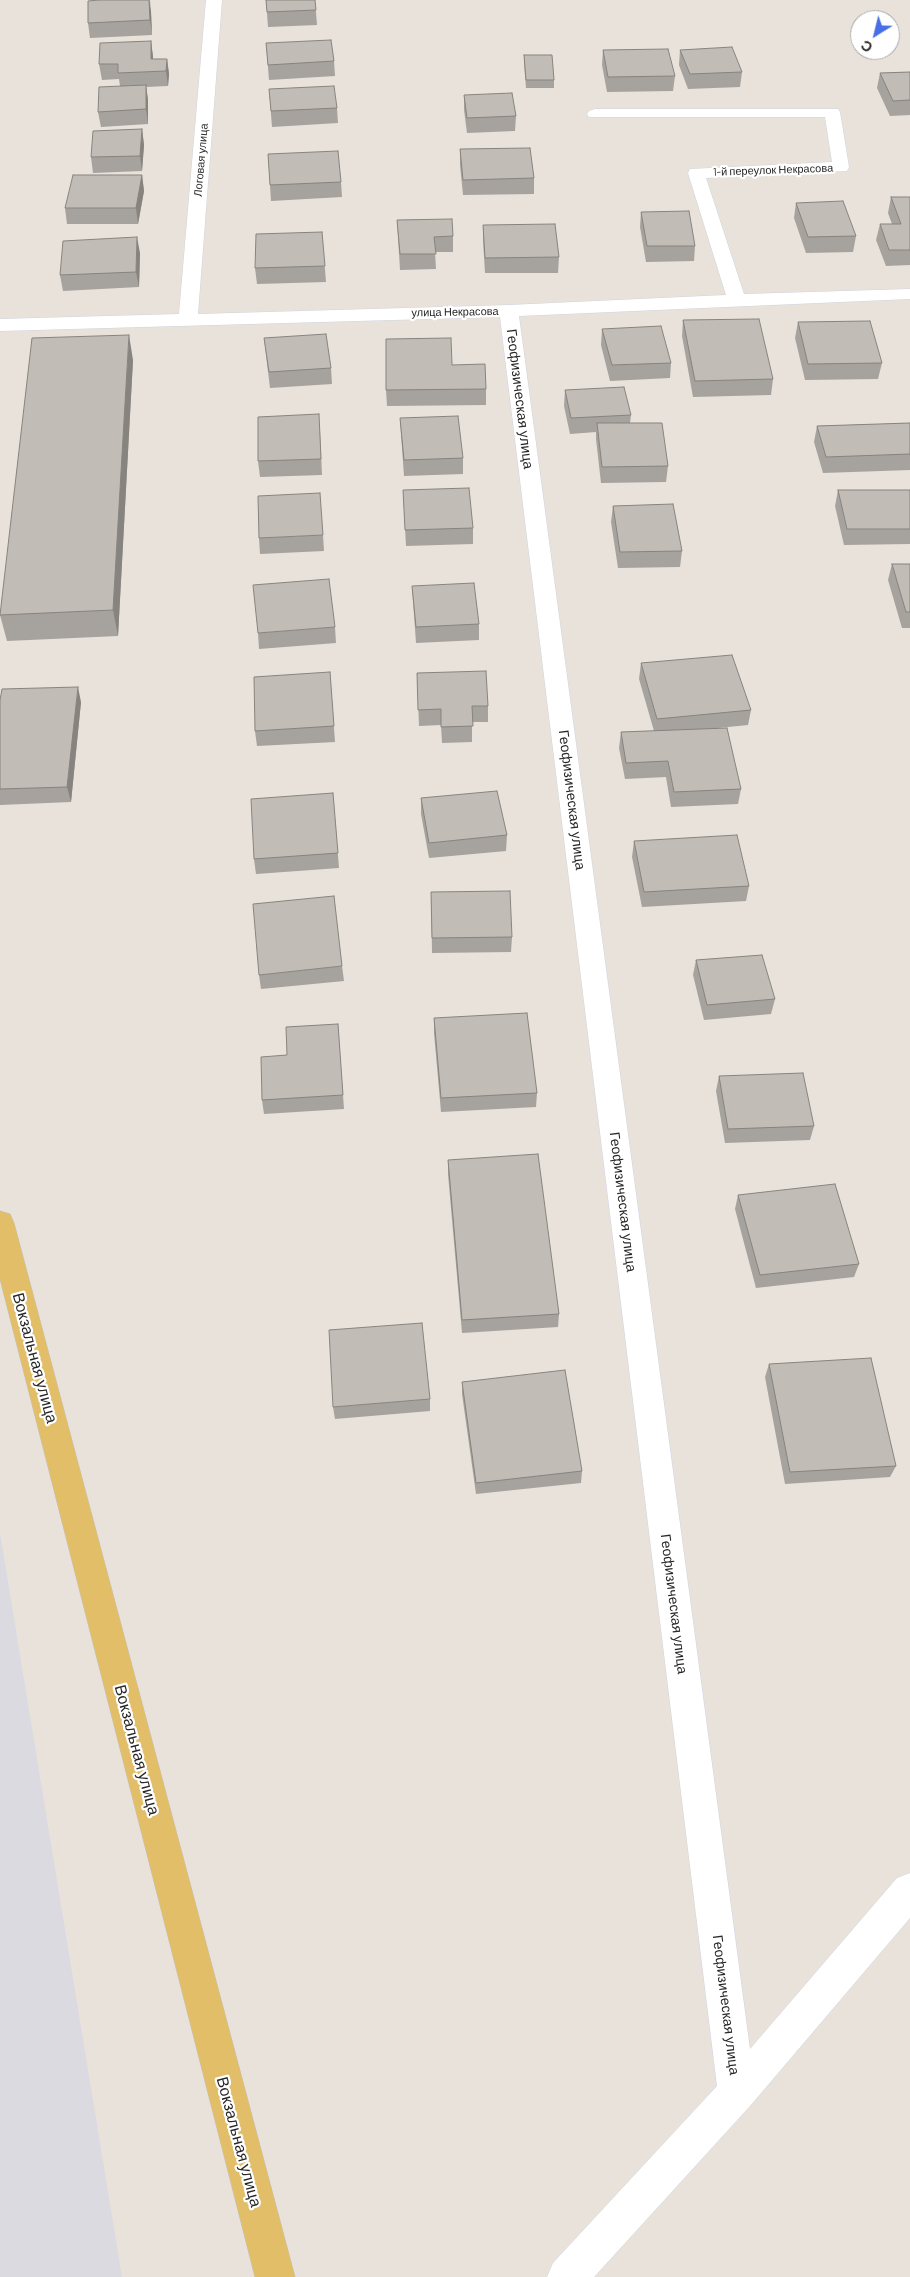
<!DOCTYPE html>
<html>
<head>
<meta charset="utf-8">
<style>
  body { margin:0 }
  #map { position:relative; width:910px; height:2277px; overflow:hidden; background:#e8e2da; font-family:Barlow,sans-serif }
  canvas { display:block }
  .north { position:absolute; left:850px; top:10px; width:50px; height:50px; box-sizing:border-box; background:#fff; border:1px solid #a9a9a9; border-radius:50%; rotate:216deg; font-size:14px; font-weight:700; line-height:20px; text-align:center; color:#272727 }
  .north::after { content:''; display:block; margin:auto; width:18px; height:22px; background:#496fe6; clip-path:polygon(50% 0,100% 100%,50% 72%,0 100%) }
</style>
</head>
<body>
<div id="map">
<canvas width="910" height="2277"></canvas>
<div class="north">С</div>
</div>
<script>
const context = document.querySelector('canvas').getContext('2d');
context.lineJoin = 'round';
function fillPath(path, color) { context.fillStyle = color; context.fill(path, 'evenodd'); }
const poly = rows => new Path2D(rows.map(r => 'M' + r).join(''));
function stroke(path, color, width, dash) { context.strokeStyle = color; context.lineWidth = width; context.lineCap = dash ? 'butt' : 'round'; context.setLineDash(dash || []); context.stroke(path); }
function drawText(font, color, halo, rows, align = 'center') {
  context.font = font + ' Barlow,sans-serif'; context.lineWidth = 4.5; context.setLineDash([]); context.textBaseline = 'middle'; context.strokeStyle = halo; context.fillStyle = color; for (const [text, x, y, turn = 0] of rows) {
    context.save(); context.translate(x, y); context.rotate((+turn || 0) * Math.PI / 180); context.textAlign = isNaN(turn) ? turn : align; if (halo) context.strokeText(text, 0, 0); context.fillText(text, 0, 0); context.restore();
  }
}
const industrial = poly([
  [0,1533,122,2277,0,2277]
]);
const minor = poly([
  [206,0,222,0,198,314,509,305,726,295,688,173,690,169,832,162,825,117,589,117,587,114,589,111,595,109,838,109,840,112,849,167,847,171,706,178,744,294,910,289,910,299,519,316,750,2049,897,1878,910,1873,910,1918,750,2106,594,2277,547,2277,553,2263,717,2086,500,317,0,331,0,319,179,314,206,0]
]);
const major = poly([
  [0,1211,10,1214,14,1223,295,2277,255,2277,0,1279,0,1211]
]);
const wall = poly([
  [150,0,151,12,152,35,90,38,88,23],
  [266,0,315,0,317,25,268,27],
  [151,41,153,59,167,59,169,74,168,86,146,87,148,100,148,124,101,127,98,112,120,86,119,79,102,80,99,64],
  [266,43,334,61,335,76,269,80],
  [603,50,675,76,673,91,607,92,602,65],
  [680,50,742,72,740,87,688,89,679,65],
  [524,55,554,80,554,88,526,88,524,63],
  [910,72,910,115,890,116,877,88,880,73],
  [269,89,337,108,338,123,272,127],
  [464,95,516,116,515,131,467,133,464,110],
  [142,129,144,145,142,171,93,173,91,157],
  [460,149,534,178,534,194,463,195,460,165],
  [268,154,341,182,342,197,271,201],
  [142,175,144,191,138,224,67,224,65,208],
  [891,197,910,197,910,265,886,266,876,240,880,224,892,224,888,213],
  [796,203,856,236,853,252,806,253,794,218],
  [641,212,695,246,694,261,646,262,640,227],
  [397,220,453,236,453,252,435,252,436,269,400,270],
  [483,225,559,257,558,273,485,273,483,240],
  [322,232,326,282,257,284,255,268],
  [140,253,139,287,63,291,60,275],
  [683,320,773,379,771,395,693,397,682,336],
  [798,322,882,363,878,379,805,380,795,338],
  [602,329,671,363,670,378,610,381,601,345],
  [264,338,331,368,332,384,270,388],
  [133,360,118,636,7,641,0,615],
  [452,365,486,389,486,405,387,406,386,390],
  [565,390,631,415,630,423,668,466,666,482,601,483,596,439,596,432,570,434,564,406],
  [400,418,463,458,463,474,404,476,401,434],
  [910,423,910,470,823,473,814,442,817,426],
  [320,430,322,475,260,477,258,461],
  [403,490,473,528,473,544,406,546],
  [838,490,910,490,910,544,844,545,835,506],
  [613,506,682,551,680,567,618,568,611,522],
  [323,535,324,551,260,554,259,538],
  [892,564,910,564,910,628,902,628,888,580],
  [412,586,479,624,479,640,416,643,413,601],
  [335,627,336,643,259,649,258,633],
  [641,663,751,710,748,725,718,728,741,789,738,804,671,807,666,777,625,779,619,748,621,732,654,731,639,679],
  [330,672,335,742,257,746,255,731],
  [417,673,488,706,488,722,472,722,472,742,442,743,441,725,419,726],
  [0,700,81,702,71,802,0,805],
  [333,793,339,868,256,874,254,859],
  [421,798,507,835,506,851,429,858,421,814],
  [634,841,749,886,746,901,642,907,632,857],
  [431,892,512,937,511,952,432,953],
  [696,960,775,999,771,1014,704,1020,693,975],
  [342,966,344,981,261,989,259,975],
  [434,1018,537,1093,536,1107,441,1112,434,1033],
  [338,1024,344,1109,264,1114,262,1100,287,1055],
  [719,1076,814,1126,810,1140,725,1143,716,1091],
  [448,1160,559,1314,558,1327,462,1333,448,1174],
  [738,1195,859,1264,854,1277,756,1288,735,1209],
  [769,1364,896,1466,890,1477,785,1484,765,1377],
  [462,1382,582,1471,581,1483,476,1494,462,1394],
  [430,1399,430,1411,335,1419,333,1407]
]);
const shadedWall = poly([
  [149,0,151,12,152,35,150,20],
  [151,41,153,56,153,72,151,59],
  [167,59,169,74,168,86,166,71],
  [146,85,148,100,148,124,146,109],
  [142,129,144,145,142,171,140,156],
  [142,175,144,191,138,224,136,208],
  [137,237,140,253,139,287,136,272],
  [129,335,133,360,118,636,113,610],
  [78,687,81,702,71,802,67,787]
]);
const building = poly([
  [99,0,149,0,150,20,88,23,88,1,99,0],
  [266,0,315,0,316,10,267,12,266,0],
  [331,40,334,61,268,65,266,43,331,40],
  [151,41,151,59,167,59,166,71,118,73,118,64,99,64,100,43,151,41],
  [732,47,742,72,690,74,680,50,732,47],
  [668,49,675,76,608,77,603,50,668,49],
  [524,55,552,55,554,80,526,80,524,55],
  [910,72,910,100,893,101,880,73,910,72],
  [146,85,146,109,98,112,99,87,146,85],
  [334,86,337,108,271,111,269,89,334,86],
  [512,93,516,116,467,118,464,95,512,93],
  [142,129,140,156,91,157,93,131,142,129],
  [530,148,534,178,463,180,460,149,530,148],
  [338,151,341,182,270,185,268,154,338,151],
  [73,175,142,175,136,208,65,208,73,175],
  [891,197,910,197,910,250,889,250,880,224,901,224,891,197],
  [843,201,856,236,808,237,796,203,843,201],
  [689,211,695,246,647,246,641,212,689,211],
  [452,219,453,236,434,237,436,254,400,254,397,220,452,219],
  [555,224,559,257,485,258,483,225,555,224],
  [322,232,325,266,255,268,256,234,322,232],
  [137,237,136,272,60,275,63,241,137,237],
  [759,319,773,379,695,381,683,320,759,319],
  [870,321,882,363,808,364,798,322,870,321],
  [661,326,671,363,612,365,602,329,661,326],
  [326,334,331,368,269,372,264,338,326,334],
  [129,335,113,610,0,615,32,338,129,335],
  [451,338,452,365,485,364,486,389,386,390,386,339,451,338],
  [624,387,631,415,571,418,565,390,624,387],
  [319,414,321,459,258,461,258,417,319,414],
  [458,416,463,458,404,460,400,418,458,416],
  [597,423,662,423,668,466,602,467,597,423],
  [910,423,910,454,826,457,817,426,910,423],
  [469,488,473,528,405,530,403,490,469,488],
  [838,490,910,490,910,529,847,529,838,490],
  [320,493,323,535,259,538,258,496,320,493],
  [673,504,682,551,620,552,613,506,673,504],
  [892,564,910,564,910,612,906,612,892,564],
  [329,579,335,627,258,633,253,585,329,579],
  [474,583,479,624,416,627,412,586,474,583],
  [732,655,751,710,657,719,641,663,732,655],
  [486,671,488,706,472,706,473,726,441,727,441,709,418,710,417,673,486,671],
  [330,672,334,726,255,731,254,677,330,672],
  [78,687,67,787,0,789,0,700,2,689,78,687],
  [727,728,741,789,674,792,668,761,626,763,621,732,727,728],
  [497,791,507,835,429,843,421,798,497,791],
  [333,793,338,853,254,859,251,799,333,793],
  [737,835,749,886,644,892,634,841,737,835],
  [510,891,512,937,432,938,431,892,510,891],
  [334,896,342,966,259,975,253,904,334,896],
  [762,955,775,999,707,1005,696,960,762,955],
  [527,1013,537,1093,441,1098,434,1018,527,1013],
  [338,1024,343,1095,262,1100,261,1057,287,1055,286,1027,338,1024],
  [803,1073,814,1126,728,1129,719,1076,803,1073],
  [538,1154,559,1314,462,1320,448,1160,538,1154],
  [835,1184,859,1264,760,1275,738,1195,835,1184],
  [422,1323,430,1399,333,1407,329,1330,422,1323],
  [871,1358,896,1466,790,1472,769,1364,871,1358],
  [565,1370,582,1471,476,1483,462,1382,565,1370]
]);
const farStreetnames = [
  ["Логовая улица",201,160,-85],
  ["1-й переулок Некрасова",773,170,-2],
  ["улица Некрасова",455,312,-1]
];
const streetNames = [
  ["Геофизическая улица",520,399,83],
  ["Геофизическая улица",572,800,83],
  ["Геофизическая улица",623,1202,83],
  ["Геофизическая улица",674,1604,83],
  ["Геофизическая улица",726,2005,83]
];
const nearStreetnames = [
  ["Вокзальная улица",35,1358,75],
  ["Вокзальная улица",137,1750,75],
  ["Вокзальная улица",239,2142,75]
];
fillPath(industrial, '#dcdae1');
stroke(minor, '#d0d3df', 1);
stroke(major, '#c3c3c3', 1);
fillPath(minor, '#fff');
fillPath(major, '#e1be67');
fillPath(wall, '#a6a29d');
fillPath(shadedWall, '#87847f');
fillPath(building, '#c1bcb6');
stroke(building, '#87847f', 1);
drawText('11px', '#272727', '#fff', farStreetnames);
drawText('14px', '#272727', '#fff', streetNames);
drawText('16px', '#272727', '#fff', nearStreetnames);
</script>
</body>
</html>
